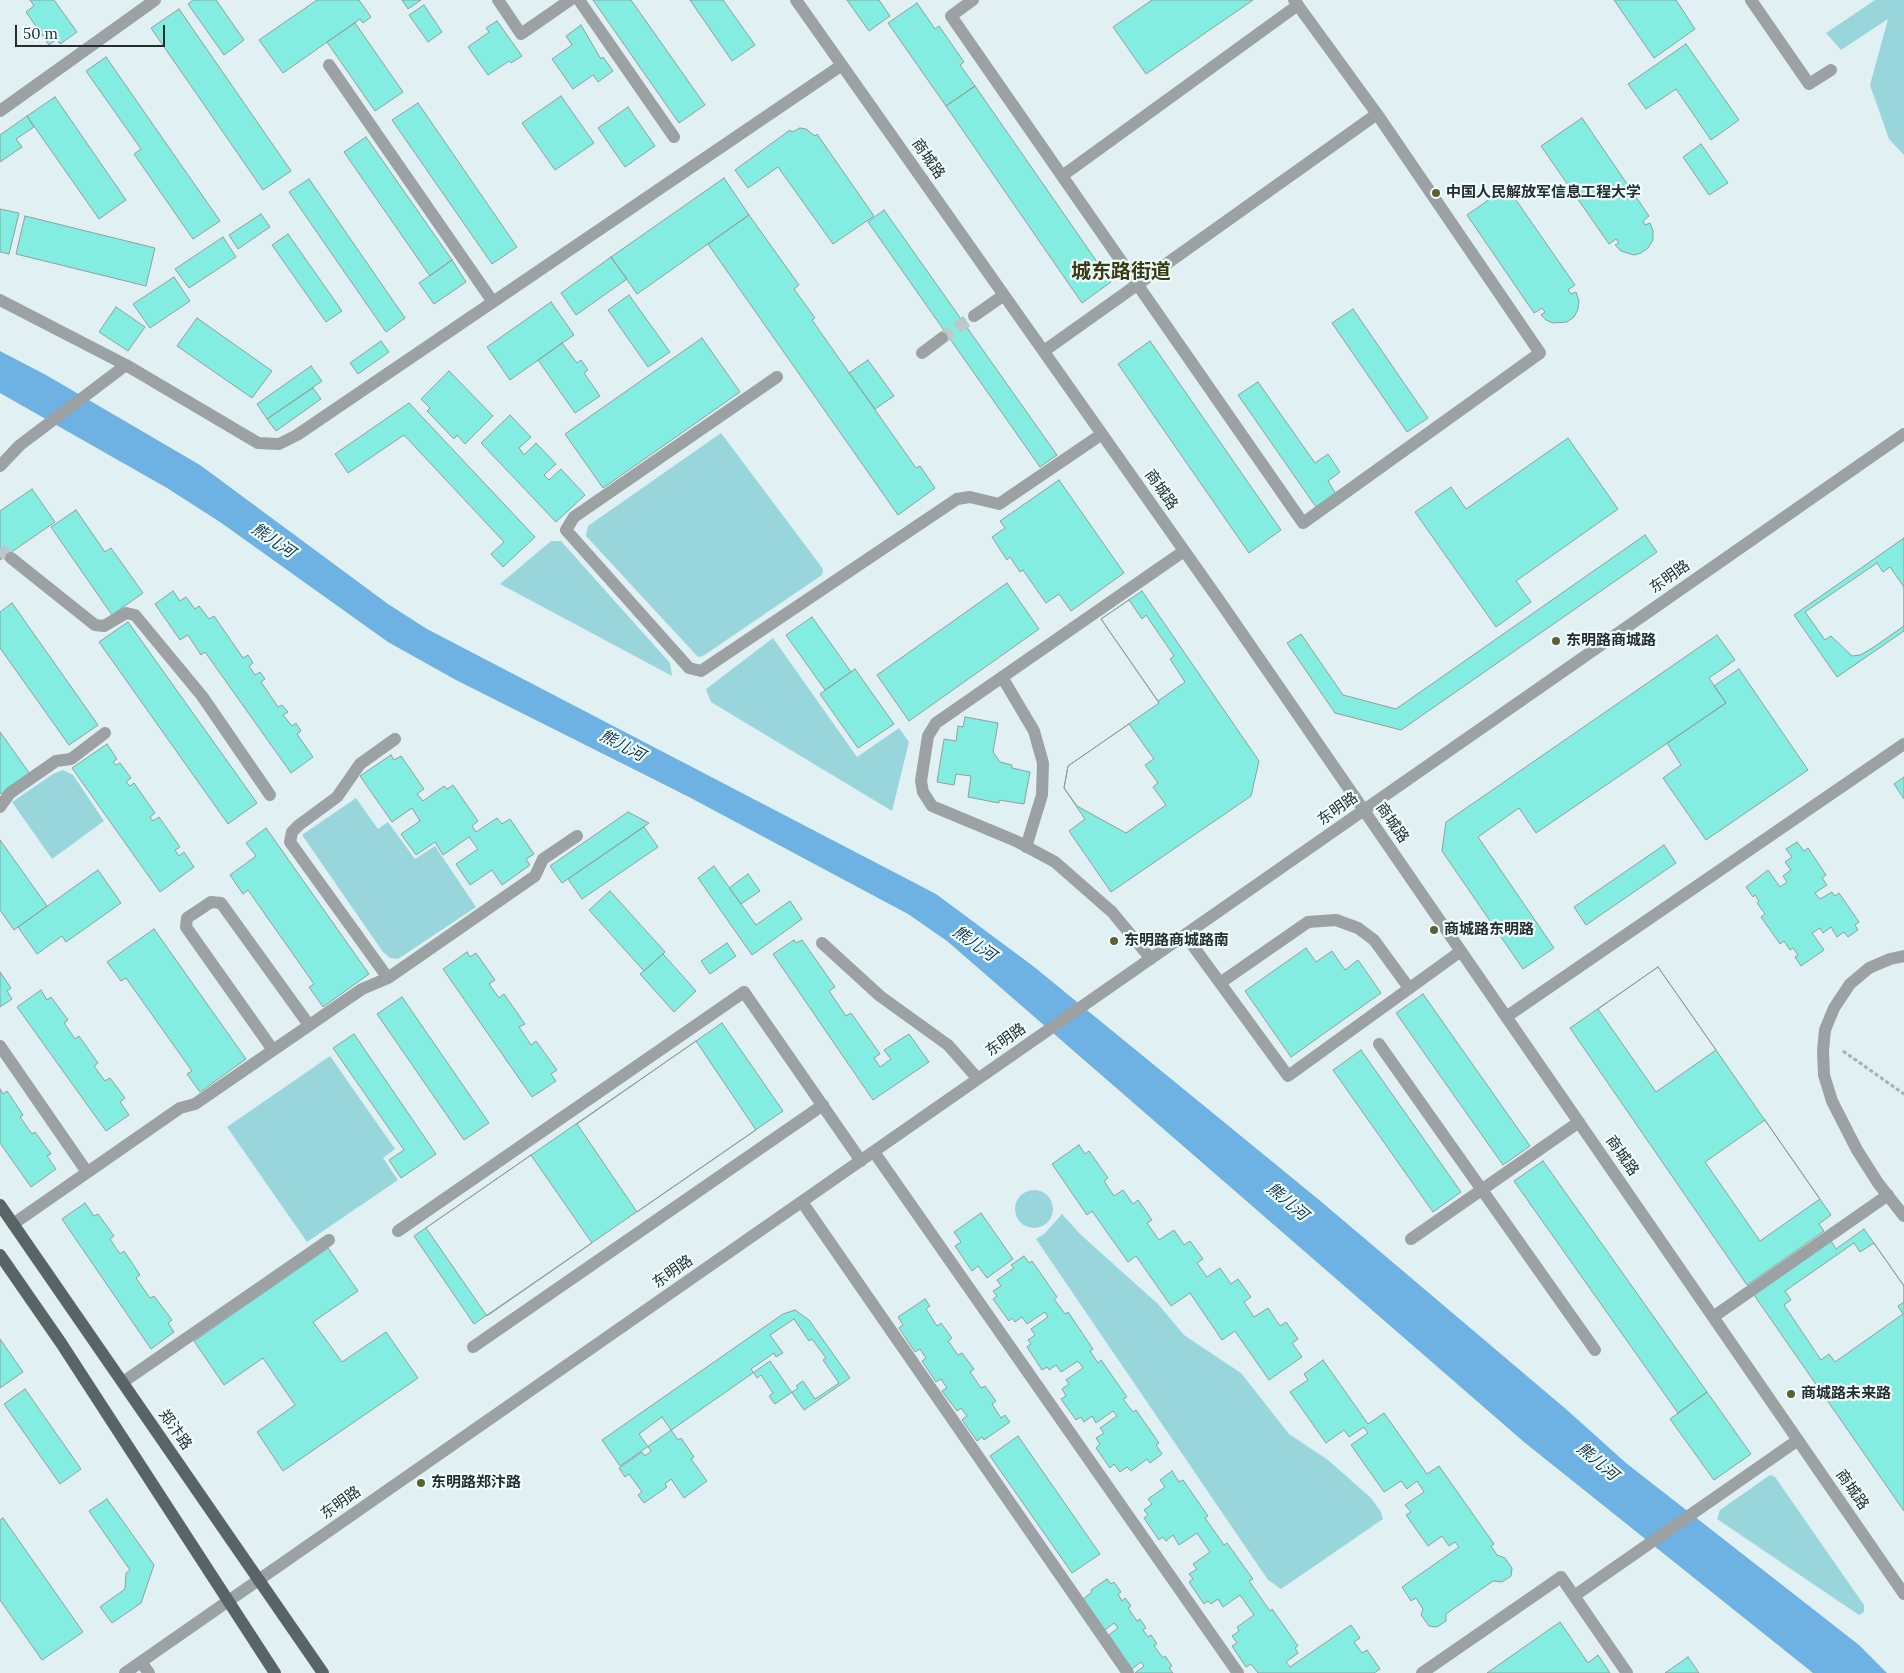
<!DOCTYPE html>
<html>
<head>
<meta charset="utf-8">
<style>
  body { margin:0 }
  #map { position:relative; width:1904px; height:1673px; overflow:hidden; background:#e1f0f2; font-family:Lora,serif }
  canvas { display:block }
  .scale { position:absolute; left:15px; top:25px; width:150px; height:22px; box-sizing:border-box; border:2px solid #272d2d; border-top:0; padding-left:6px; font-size:15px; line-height:18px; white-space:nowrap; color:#272d2d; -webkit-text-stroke:4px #eefeff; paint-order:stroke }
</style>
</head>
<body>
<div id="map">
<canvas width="1904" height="1673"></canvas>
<div class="scale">50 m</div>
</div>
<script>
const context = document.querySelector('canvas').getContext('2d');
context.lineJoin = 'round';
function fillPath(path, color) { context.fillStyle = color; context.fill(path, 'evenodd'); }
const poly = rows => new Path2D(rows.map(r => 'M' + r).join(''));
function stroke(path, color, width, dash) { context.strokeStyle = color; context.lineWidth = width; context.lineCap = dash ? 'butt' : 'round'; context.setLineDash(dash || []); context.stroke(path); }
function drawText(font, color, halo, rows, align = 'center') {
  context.font = font + ' Lora,"Noto Sans SC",serif'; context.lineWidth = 4.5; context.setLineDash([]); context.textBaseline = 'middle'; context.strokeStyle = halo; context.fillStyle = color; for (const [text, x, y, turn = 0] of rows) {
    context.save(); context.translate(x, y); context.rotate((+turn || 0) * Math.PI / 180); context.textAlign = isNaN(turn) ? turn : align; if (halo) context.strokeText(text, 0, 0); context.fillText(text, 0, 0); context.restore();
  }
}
const green = poly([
  [1875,0,1904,0,1904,155,1889,139,1870,85,1888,19,1841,50,1826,33],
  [721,433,823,569,822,575,703,656,698,657,586,536,588,526],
  [551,541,561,541,670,663,672,676,500,584],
  [773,638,857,757,899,728,909,742,892,811,711,702,706,689],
  [63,770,73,775,104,821,52,859,12,802,53,774],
  [356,798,378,829,388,822,415,859,435,846,476,907,398,959,390,958,383,952,302,835],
  [330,1056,395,1149,383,1158,398,1180,307,1242,227,1127],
  '1015 1209a19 19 0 1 1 38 0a19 19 0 1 1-38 0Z',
  [1062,1214,1080,1234,1158,1304,1184,1335,1241,1373,1289,1434,1328,1460,1371,1498,1381,1512,1383,1519,1281,1589,1268,1580,1036,1239,1044,1234],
  [1770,1475,1775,1477,1864,1605,1864,1612,1859,1615,1717,1519,1720,1510]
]);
const water = poly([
  [0,351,46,375,200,465,388,604,427,629,936,894,1033,966,1318,1199,1567,1410,1626,1463,1859,1645,1887,1673,1813,1673,1524,1442,947,941,908,914,689,797,456,680,388,642,220,522,167,488,0,393]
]);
const building = poly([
  [30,0,54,0,77,32,60,44,57,39,49,45,26,12,34,6,30,0],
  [193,0,216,0,244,40,224,55,188,4,193,0],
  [317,0,359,0,371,17,363,23,360,19,283,73,259,40,317,0],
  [402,0,421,0,408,9,402,0],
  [593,0,631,0,705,105,679,123,593,0],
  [690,0,723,0,755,45,732,61,690,0],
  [847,0,879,0,890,16,869,31,847,0],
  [1152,0,1253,0,1146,74,1113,27,1152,0],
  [1614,0,1676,0,1695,29,1654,58,1614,0],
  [917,3,935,29,939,26,964,62,960,65,975,86,946,106,888,23,917,3],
  [424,5,442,32,428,42,409,15,424,5],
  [179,9,291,171,263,190,151,28,179,9],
  [497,21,522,56,511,63,509,61,488,75,468,47,489,32,486,28,497,21],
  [355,23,403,92,375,111,327,42,355,23],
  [581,25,601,59,603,57,613,71,598,82,593,75,573,89,552,59,572,45,566,36,581,25],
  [1686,44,1739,120,1711,140,1676,89,1646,109,1628,84,1686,44],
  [106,57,220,221,193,239,134,154,141,149,86,71,106,57],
  [975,86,1111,282,1082,303,946,106,975,86],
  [561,96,594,143,555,170,522,123,561,96],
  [55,97,126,200,99,219,27,116,55,97],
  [418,103,517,247,492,264,392,120,418,103],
  [628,107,655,146,625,167,598,128,628,107],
  [27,116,34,127,16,139,22,147,0,162,0,135,27,116],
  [1582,118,1649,216,1643,221,1645,225,1650,223,1653,231,1653,240,1648,248,1641,253,1634,255,1621,251,1615,245,1619,243,1616,239,1609,244,1541,146,1582,118],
  [800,128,806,129,815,136,817,134,874,216,833,244,778,167,748,188,735,170,790,130,792,132,800,128],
  [366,137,452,260,430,276,344,152,366,137],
  [1701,144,1728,183,1709,195,1683,157,1701,144],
  [724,178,749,215,637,294,611,257,724,178],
  [309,179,405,318,386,332,289,192,309,179],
  [1507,187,1575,285,1568,290,1571,294,1576,292,1579,301,1578,309,1574,317,1567,322,1553,323,1546,320,1541,315,1545,312,1542,308,1534,313,1467,215,1507,187],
  [0,209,19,213,9,254,0,252,0,209],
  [884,210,1057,455,1040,467,868,222,884,210],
  [261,214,270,227,238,249,229,235,261,214],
  [749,215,799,285,794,289,815,318,812,320,916,468,920,466,935,488,898,515,708,244,749,215],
  [25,216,155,248,146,286,16,254,25,216],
  [288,234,342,311,326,322,272,245,288,234],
  [223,237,236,257,189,288,175,269,223,237],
  [611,257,627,279,576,315,561,293,611,257],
  [452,260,466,282,434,304,419,283,452,260],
  [174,277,190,301,150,328,133,304,174,277],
  [629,295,670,352,648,367,608,310,629,295],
  [551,302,574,335,510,380,487,347,551,302],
  [116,307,145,327,128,351,99,332,116,307],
  [1353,309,1428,418,1407,432,1332,323,1353,309],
  [197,318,272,371,252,398,177,346,197,318],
  [702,338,740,392,603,488,565,434,702,338],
  [381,341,389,352,358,374,350,363,381,341],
  [1150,341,1281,530,1249,553,1118,364,1150,341],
  [562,343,577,363,581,360,588,370,584,373,600,396,575,413,538,360,562,343],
  [868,360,894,396,875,409,849,373,868,360],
  [311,366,322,381,267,419,257,404,311,366],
  [449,371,493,416,465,444,457,435,454,439,427,411,430,408,421,399,449,371],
  [1258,382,1315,463,1328,454,1340,472,1328,481,1336,494,1316,507,1238,395,1258,382],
  [313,388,321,399,276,431,267,419,313,388],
  [409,403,535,537,503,567,491,554,504,542,404,435,348,473,335,454,409,403],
  [510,415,531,437,519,448,524,455,536,443,556,464,544,475,549,480,561,469,585,495,556,522,481,443,510,415],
  [1568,438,1618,509,1516,581,1531,602,1496,627,1415,512,1451,487,1466,509,1568,438],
  [1059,480,1124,573,1071,611,1059,594,1046,603,1023,570,1020,572,1010,557,1007,560,992,537,1005,528,1000,521,1059,480],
  [32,489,55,522,0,560,0,511,32,489],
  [76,510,105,552,111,548,143,593,112,615,51,527,76,510],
  [1645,535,1657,552,1401,730,1335,713,1287,643,1301,634,1343,695,1396,709,1645,535],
  [1904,538,1904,631,1837,677,1794,615,1904,538],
  [1877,563,1883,572,1890,567,1904,587,1904,626,1871,649,1860,655,1852,656,1831,636,1825,640,1805,612,1877,563],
  [1007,583,1039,629,909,721,877,675,1007,583],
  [173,591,180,601,186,597,195,609,199,606,209,619,214,616,243,658,248,655,253,663,249,666,255,675,260,672,265,679,261,682,278,707,282,705,288,712,283,715,292,726,296,723,301,731,297,734,313,757,291,773,205,652,201,655,188,635,180,640,155,604,173,591],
  [1142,591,1259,761,1251,796,1111,892,1069,831,1085,819,1064,788,1068,766,1159,703,1101,619,1142,591],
  [1129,600,1142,619,1146,615,1174,656,1170,659,1185,682,1158,701,1101,619,1129,600],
  [12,603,98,725,69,745,0,648,0,612,12,603],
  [812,617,851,672,825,690,786,635,812,617],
  [128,622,257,803,228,824,99,642,128,622],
  [1717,635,1735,660,1709,678,1726,703,1536,833,1519,808,1478,837,1554,948,1523,969,1442,851,1446,822,1717,635],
  [855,669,894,724,858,748,820,694,855,669],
  [1739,669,1808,770,1706,840,1663,778,1681,765,1667,743,1726,703,1714,686,1739,669],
  [965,717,998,723,993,752,1000,762,1012,765,1012,768,1030,772,1024,804,999,800,999,803,968,797,971,776,956,774,954,785,937,782,944,739,956,741,958,726,963,727,965,717],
  [1129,724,1154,759,1145,765,1158,783,1153,787,1166,805,1126,833,1077,806,1064,788,1068,766,1129,724],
  [0,732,30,774,1,794,0,793,0,732],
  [107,744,117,759,113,762,116,765,120,763,131,778,126,782,130,786,134,783,155,813,150,817,153,821,159,817,180,847,175,850,179,856,184,852,194,867,160,892,72,768,107,744],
  [391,755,394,760,401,756,424,789,417,794,423,801,444,786,447,789,453,785,478,821,472,826,476,832,497,818,502,824,510,819,534,854,526,859,530,865,502,885,492,870,470,885,456,864,478,849,469,837,443,855,435,842,416,855,401,834,420,821,412,808,392,822,360,776,391,755],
  [1904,777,1904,799,1894,784,1904,777],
  [628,812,649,823,562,883,550,866,628,812],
  [644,827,658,847,582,899,568,879,644,827],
  [266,828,369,974,323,1007,309,987,314,984,248,890,243,894,230,875,256,856,246,843,266,828],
  [0,840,47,906,14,930,0,910,0,840],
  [1797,842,1804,851,1808,848,1826,875,1822,878,1827,885,1815,893,1820,899,1832,892,1835,896,1839,893,1859,922,1855,925,1858,930,1848,937,1844,932,1837,937,1831,927,1823,933,1820,928,1812,933,1824,950,1801,966,1795,957,1798,955,1793,948,1790,950,1784,941,1780,944,1761,917,1765,914,1757,903,1759,901,1755,895,1753,897,1746,887,1768,870,1780,887,1787,882,1783,876,1791,870,1785,862,1792,857,1786,849,1797,842],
  [1664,845,1676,863,1586,925,1574,907,1664,845],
  [714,866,756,925,790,901,802,919,752,955,698,878,714,866],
  [98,870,121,903,66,942,62,936,37,954,18,927,98,870],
  [748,874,760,891,741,904,729,888,748,874],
  [610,891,665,952,644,971,589,910,610,891],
  [154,929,246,1059,200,1092,187,1074,192,1071,126,978,121,981,107,962,154,929],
  [794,940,796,943,802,940,835,987,829,991,846,1016,851,1013,880,1054,874,1058,880,1067,891,1059,884,1050,909,1034,929,1062,873,1100,773,954,794,940],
  [727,943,736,956,710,974,701,961,727,943],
  [1306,948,1316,962,1332,951,1345,970,1358,960,1381,993,1291,1057,1245,991,1306,948],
  [467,952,470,957,476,953,495,980,489,984,499,998,504,994,525,1024,519,1027,531,1045,536,1041,557,1070,551,1074,556,1081,532,1097,443,969,467,952],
  [663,954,696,991,674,1012,640,974,663,954],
  [1658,967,1831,1215,1819,1224,1824,1231,1747,1285,1570,1028,1658,967],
  [1658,967,1716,1050,1656,1092,1598,1009,1658,967],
  [0,972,11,988,7,991,12,999,0,1007,0,972],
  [41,990,47,1000,51,997,68,1020,64,1023,75,1039,79,1036,98,1063,94,1066,105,1081,110,1078,125,1098,120,1102,129,1115,106,1131,17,1007,41,990],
  [1423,994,1530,1146,1503,1165,1396,1013,1423,994],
  [402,997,489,1123,464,1140,377,1014,402,997],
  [722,1023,783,1111,474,1324,414,1236,722,1023],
  [354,1034,436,1154,401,1178,389,1160,404,1150,333,1048,354,1034],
  [696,1041,756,1130,637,1212,577,1124,696,1041],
  [1361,1050,1461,1192,1433,1212,1333,1070,1361,1050],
  [0,1089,3,1094,7,1091,23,1115,20,1117,32,1134,35,1132,51,1154,47,1156,56,1169,31,1187,0,1143,0,1089],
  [1765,1120,1820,1199,1760,1241,1705,1162,1765,1120],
  [1079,1145,1085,1154,1089,1151,1108,1178,1104,1181,1114,1196,1123,1190,1133,1204,1138,1200,1152,1220,1147,1223,1159,1240,1174,1230,1184,1245,1190,1241,1203,1259,1197,1263,1207,1277,1220,1268,1231,1284,1238,1279,1251,1297,1244,1302,1254,1317,1268,1308,1280,1326,1286,1322,1298,1339,1292,1343,1302,1357,1269,1380,1235,1331,1222,1340,1190,1293,1171,1306,1136,1256,1128,1262,1092,1211,1087,1215,1052,1164,1079,1145],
  [531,1155,592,1243,487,1316,426,1228,531,1155],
  [1543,1161,1707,1392,1678,1413,1514,1181,1543,1161],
  [85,1203,94,1216,98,1214,114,1236,110,1239,120,1254,124,1251,140,1275,136,1278,150,1298,154,1296,172,1320,168,1323,174,1332,151,1349,62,1219,85,1203],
  [981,1213,1013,1259,987,1278,978,1266,972,1271,955,1246,961,1242,954,1232,981,1213],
  [1864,1229,1904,1286,1904,1511,1754,1295,1831,1241,1836,1249,1864,1229],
  [1854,1243,1860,1252,1874,1243,1904,1286,1904,1302,1898,1306,1903,1314,1835,1362,1829,1354,1821,1360,1784,1305,1791,1300,1785,1291,1854,1243],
  [328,1248,358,1291,313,1322,342,1362,386,1332,418,1378,283,1471,257,1432,295,1405,263,1358,224,1385,194,1341,328,1248],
  [1024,1256,1029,1263,1032,1261,1057,1297,1054,1299,1065,1314,1068,1312,1093,1349,1090,1351,1098,1363,1101,1360,1127,1397,1123,1399,1133,1412,1136,1410,1159,1443,1156,1445,1162,1454,1150,1463,1147,1459,1131,1471,1127,1467,1120,1472,1114,1464,1110,1468,1096,1448,1100,1444,1096,1438,1104,1433,1100,1428,1117,1416,1113,1411,1096,1423,1092,1416,1084,1422,1081,1417,1076,1420,1061,1399,1066,1396,1062,1389,1069,1384,1066,1380,1083,1368,1078,1361,1061,1372,1056,1365,1049,1370,1047,1367,1042,1370,1027,1347,1031,1344,1028,1340,1035,1335,1031,1329,1048,1317,1045,1312,1027,1324,1022,1317,1015,1322,1012,1318,1009,1321,993,1299,997,1296,993,1291,1001,1286,997,1280,1014,1268,1011,1265,1024,1256],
  [925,1299,930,1306,926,1309,937,1326,941,1323,952,1338,948,1341,958,1355,962,1353,974,1369,970,1372,981,1388,985,1386,996,1401,992,1404,1001,1418,1005,1415,1010,1422,984,1440,982,1437,977,1441,962,1420,967,1416,961,1408,957,1411,942,1391,947,1388,941,1379,936,1382,922,1361,926,1358,920,1349,915,1352,899,1328,903,1325,898,1317,925,1299],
  [795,1310,809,1320,850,1378,804,1410,770,1361,620,1466,602,1440,783,1314,795,1310],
  [794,1319,809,1341,812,1339,826,1358,823,1360,839,1383,815,1399,803,1381,796,1386,798,1388,775,1404,769,1396,773,1393,761,1375,757,1378,751,1369,774,1353,776,1357,783,1353,770,1335,794,1319],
  [0,1339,23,1372,0,1388,0,1339],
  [1323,1360,1368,1424,1384,1413,1427,1474,1439,1466,1494,1544,1491,1546,1497,1555,1505,1558,1512,1568,1511,1576,1502,1582,1493,1581,1446,1614,1446,1621,1437,1627,1429,1626,1421,1615,1423,1609,1416,1598,1411,1601,1402,1587,1459,1547,1455,1542,1449,1546,1442,1536,1428,1546,1406,1515,1411,1512,1405,1505,1424,1492,1417,1481,1407,1489,1401,1481,1384,1492,1351,1445,1368,1433,1364,1427,1349,1437,1344,1430,1326,1443,1290,1392,1308,1380,1304,1374,1323,1360],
  [25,1389,81,1469,60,1484,4,1404,25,1389],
  [1707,1392,1751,1454,1714,1480,1670,1419,1707,1392],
  [662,1417,678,1440,681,1438,694,1457,691,1459,707,1481,684,1498,671,1479,665,1484,667,1487,644,1503,638,1495,642,1492,629,1474,625,1477,619,1468,642,1452,645,1456,651,1451,639,1434,662,1417],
  [1018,1436,1100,1554,1072,1573,990,1456,1018,1436],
  [1172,1471,1179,1482,1183,1480,1208,1516,1205,1518,1224,1545,1227,1543,1253,1579,1249,1581,1270,1611,1272,1609,1298,1646,1295,1648,1298,1653,1286,1662,1290,1667,1351,1625,1360,1638,1354,1642,1362,1653,1367,1650,1380,1669,1374,1673,1258,1673,1251,1664,1246,1667,1232,1646,1237,1643,1232,1636,1239,1631,1237,1627,1254,1615,1240,1595,1223,1607,1218,1599,1211,1604,1208,1601,1204,1604,1189,1582,1193,1579,1189,1574,1197,1569,1193,1564,1210,1552,1197,1533,1179,1545,1173,1535,1166,1541,1163,1537,1159,1540,1144,1518,1148,1515,1144,1510,1152,1504,1148,1499,1165,1487,1160,1480,1172,1471],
  [107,1499,154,1565,141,1603,112,1623,100,1607,125,1589,126,1573,130,1570,89,1511,107,1499],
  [3,1518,83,1632,42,1660,0,1600,0,1520,3,1518],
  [1107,1579,1111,1584,1114,1582,1121,1592,1118,1594,1122,1601,1125,1598,1131,1606,1128,1608,1137,1621,1140,1619,1146,1628,1143,1630,1148,1637,1151,1635,1157,1644,1154,1646,1163,1658,1165,1656,1172,1666,1169,1668,1173,1673,1135,1673,1144,1666,1141,1662,1132,1669,1109,1635,1118,1628,1114,1623,1105,1630,1083,1599,1092,1592,1091,1590,1107,1579],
  [1560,1622,1588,1663,1598,1655,1610,1673,1487,1673,1560,1622],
  [1688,1657,1699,1673,1665,1673,1688,1657]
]);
const minorTunnel = poly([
  [942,338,974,316],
  [0,549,11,558]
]);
const path = poly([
  [1843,1051,1904,1094]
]);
const minor = poly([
  [498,0,521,34,570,0],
  [579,0,674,137],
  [796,0,1221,603,1904,1594],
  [973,0,951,16,1303,523,1540,353,1377,114,1294,0],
  [1751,0,1809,84,1831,70],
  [329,65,493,302],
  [0,111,155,0],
  [1062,176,1298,5],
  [0,300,126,365,258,443,279,444,297,435,842,65],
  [974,316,1004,295],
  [1044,351,1377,114],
  [922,353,942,338],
  [777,377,574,517,566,530,689,668,701,671,957,499,970,497,999,504,1102,434],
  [0,466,20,445,126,365],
  [11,558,95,625,104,626,126,613,135,615,202,696,270,795],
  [1002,677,1034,731,1043,763,1042,795,1026,847],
  [0,807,10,793,56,761,71,759,105,733],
  [1185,935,1288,1076,1461,951],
  [822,943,880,996,948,1045,978,1079],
  [1904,956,1890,959,1869,968,1850,984,1834,1008,1825,1030,1823,1051,1824,1075,1832,1101,1857,1150,1878,1183,1904,1216],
  [1151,959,1112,912,1055,862,1016,841,932,806,923,792,921,781,928,736,936,723,1184,551],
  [388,978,290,842,292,832,299,825,337,797,360,764,395,739],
  [1220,983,1308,922,1336,920,1358,928,1374,940,1409,988],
  [1506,1017,1904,744],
  [1379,1044,1595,1350],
  [0,1046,87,1172],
  [273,1050,186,927,187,918,211,902,221,903,309,1025],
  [874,1152,1238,1673],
  [802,1202,1128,1673],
  [13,1224,180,1108,195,1104,362,989,388,978,535,876,543,859,577,836],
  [398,1231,744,992,861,1161],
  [1411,1239,1579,1122],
  [1713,1317,1888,1195],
  [473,1347,823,1105],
  [123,1382,329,1240],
  [1574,1596,1798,1440],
  [141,1662,149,1673],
  [125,1673,1904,434],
  [1422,1673,1561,1577,1627,1673]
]);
const major = poly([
  [0,1205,323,1673],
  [0,1255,61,1343,275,1673]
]);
const markers = [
  [1436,193,5,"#5e612f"],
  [1556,641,5,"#5e612f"],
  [1434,930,5,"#5e612f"],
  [1114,941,5,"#5e612f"],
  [1791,1394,5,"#5e612f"],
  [421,1483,5,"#5e612f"]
];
const streetNames = [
  ["商城路",928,159,55],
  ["商城路",1161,490,55],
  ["东明路",1670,577,-35],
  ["东明路",1338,809,-35],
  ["商城路",1392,823,55],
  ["东明路",1006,1040,-35],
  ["商城路",1622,1156,55],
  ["东明路",673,1272,-35],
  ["郑汴路",175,1430,55],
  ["商城路",1852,1490,55],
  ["东明路",341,1503,-35]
];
const poiNames = [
  ["中国人民解放军信息工程大学",1446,193],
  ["东明路商城路",1566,641],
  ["商城路东明路",1444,930],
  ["东明路商城路南",1124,941],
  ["商城路未来路",1801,1394],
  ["东明路郑汴路",431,1483]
];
const waterNames = [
  ["熊儿河",273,541,34],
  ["熊儿河",622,746,28],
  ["熊儿河",974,944,35],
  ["熊儿河",1287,1202,40],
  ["熊儿河",1597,1462,40]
];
const districtNames = [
  ["城东路街道",1121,272]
];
fillPath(green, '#99d6dc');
fillPath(water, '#6db2e3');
fillPath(building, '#84ede1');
stroke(building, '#909e9c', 1);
stroke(minorTunnel, '#bcc9cb', 12, [12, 6]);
stroke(path, '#a5b1b2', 3, [4, 2.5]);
stroke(minor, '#9ca1a4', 12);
stroke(major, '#596467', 12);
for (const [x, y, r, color] of markers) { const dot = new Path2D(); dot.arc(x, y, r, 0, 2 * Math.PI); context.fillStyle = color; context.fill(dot); stroke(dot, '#eefeff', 2); }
drawText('15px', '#272d2d', '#eefeff', streetNames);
drawText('bold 15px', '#272d2d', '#eefeff', poiNames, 'left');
drawText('italic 16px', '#123145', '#eefeff', waterNames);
drawText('bold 20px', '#3a3b13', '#eefeff', districtNames);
</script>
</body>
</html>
